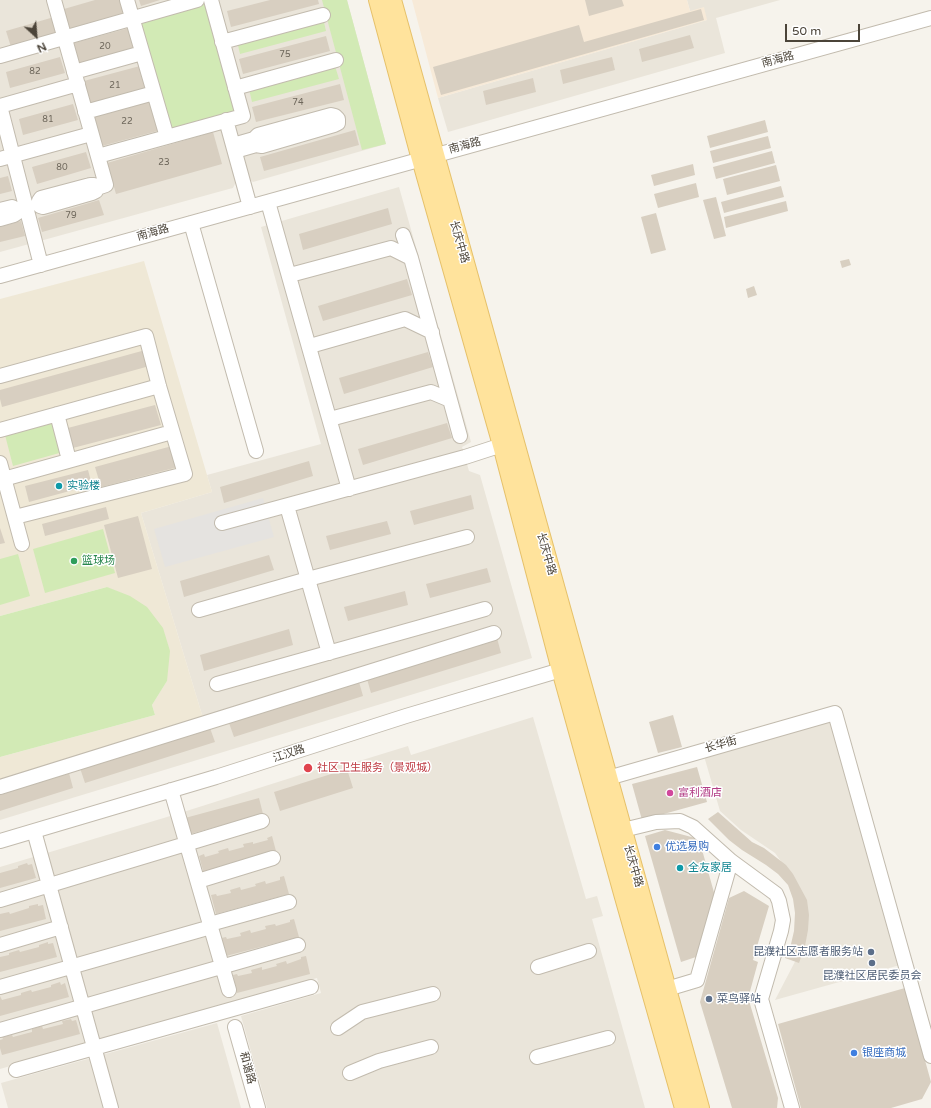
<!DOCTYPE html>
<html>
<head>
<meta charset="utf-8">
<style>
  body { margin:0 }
  #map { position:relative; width:931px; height:1108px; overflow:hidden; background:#f6f3ec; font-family:"Varela Round",sans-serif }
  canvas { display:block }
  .north { position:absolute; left:16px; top:16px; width:40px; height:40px; -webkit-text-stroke:3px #fff; paint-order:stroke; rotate:154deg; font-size:11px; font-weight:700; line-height:16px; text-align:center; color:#4b4439 }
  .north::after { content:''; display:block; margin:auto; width:14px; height:18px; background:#4b4439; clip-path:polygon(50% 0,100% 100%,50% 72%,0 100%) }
  .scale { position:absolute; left:785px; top:24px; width:75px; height:18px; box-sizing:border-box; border:2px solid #4b4439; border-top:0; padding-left:5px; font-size:12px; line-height:14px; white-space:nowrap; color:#4b4439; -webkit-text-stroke:3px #fff; paint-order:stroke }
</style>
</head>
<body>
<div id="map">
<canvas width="931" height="1108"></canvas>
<div class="north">N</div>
<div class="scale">50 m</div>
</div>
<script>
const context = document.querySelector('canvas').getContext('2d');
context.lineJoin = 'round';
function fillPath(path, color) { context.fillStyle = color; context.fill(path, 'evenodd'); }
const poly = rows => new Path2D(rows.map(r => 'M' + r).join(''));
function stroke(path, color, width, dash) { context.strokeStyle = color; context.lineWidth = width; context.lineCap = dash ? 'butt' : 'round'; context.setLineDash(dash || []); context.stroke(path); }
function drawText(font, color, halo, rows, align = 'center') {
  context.font = font + ' "Varela Round","Noto Sans SC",sans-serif'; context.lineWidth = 3; context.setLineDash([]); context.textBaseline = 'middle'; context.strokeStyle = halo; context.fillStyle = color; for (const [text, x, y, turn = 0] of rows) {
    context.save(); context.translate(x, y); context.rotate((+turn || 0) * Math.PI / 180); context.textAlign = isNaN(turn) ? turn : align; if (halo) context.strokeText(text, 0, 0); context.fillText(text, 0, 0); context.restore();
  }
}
const residential = poly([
  [0,0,347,0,386,144,253,182,250,180,243,182,235,184,233,188,229,189,0,252],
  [687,0,780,0,716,18,725,53,448,132,438,98,707,20,690,11],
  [399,187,471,442,462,447,469,471,480,475,532,658,0,820,0,783,203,718,141,513,212,492,207,475,321,444,261,227],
  [533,717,586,899,597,896,603,916,592,919,645,1108,267,1108,241,1016,321,993,317,978,0,1069,0,867,177,814,341,762,343,766,408,746,411,755],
  [828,719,834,726,900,965,775,1000,799,954,797,884,775,853,741,830,720,811,704,756],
  [217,1023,241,1108,8,1108,1,1083]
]);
const commercial = poly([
  [412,0,687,0,690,11,704,7,707,20,438,98]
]);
const education = poly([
  [144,261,212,492,141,513,203,718,0,783,0,757,155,715,152,705,167,681,107,587,0,616,0,299]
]);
const green = poly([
  [322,0,347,0,386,144,362,150],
  [206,1,238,110,168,130,136,22],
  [323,18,326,31,240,54,237,41],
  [335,66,339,79,252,102,249,89],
  [54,421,63,452,13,466,5,435],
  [103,529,115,573,45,593,33,549],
  [18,554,30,596,0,605,0,559],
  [107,587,130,596,147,607,163,628,170,651,167,681,152,705,155,715,0,757,0,616]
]);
const parking = poly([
  [263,498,274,537,165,567,154,529]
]);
const building = poly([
  [95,0,121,0,125,14,70,30,64,9],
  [139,0,160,0,141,6],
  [270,0,318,0,319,4,231,27,227,11],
  [585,0,622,0,624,6,589,16],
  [701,9,704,20,441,95,433,67,579,25,584,42],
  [54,17,58,33,11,47,6,31],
  [129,28,136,51,80,67,74,43],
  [690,35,694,48,642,62,639,49],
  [326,36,330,51,243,74,239,59],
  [60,57,65,73,10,88,6,72],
  [612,57,615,70,563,84,560,70],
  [140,66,147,90,91,106,84,81],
  [533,78,536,92,486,105,483,91],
  [340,84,344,100,256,122,252,107],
  [152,97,161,130,102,146,93,114],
  [73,104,78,120,23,135,19,119],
  [765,120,768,132,710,148,707,136],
  [355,130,359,145,264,171,260,157],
  [213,132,222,164,116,194,107,163],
  [768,136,771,148,713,163,710,151],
  [772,151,775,163,716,179,713,167],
  [86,152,91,168,37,184,32,167],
  [693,164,695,175,654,186,651,175],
  [776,165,780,181,727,195,723,179],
  [8,176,12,191,0,194,0,178],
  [696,183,699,197,658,208,654,194],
  [781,186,784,197,724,213,721,202],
  [716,197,726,236,714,239,703,200],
  [99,200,104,215,42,232,38,218],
  [786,201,788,211,726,228,724,217],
  [388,208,392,224,303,250,299,234],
  [656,213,666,250,651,254,641,217],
  [21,221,25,236,0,242,0,227],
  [849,259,851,265,842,268,840,261],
  [407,279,412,295,323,321,318,306],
  [754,286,757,295,748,298,746,289],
  [149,349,153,365,2,407,0,399,0,390],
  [428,352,433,367,344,394,339,378],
  [155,405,161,425,69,449,64,429],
  [447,423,452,438,363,465,358,449],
  [172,446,178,467,101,487,95,467],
  [309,461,313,476,224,503,220,487],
  [88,470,92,485,29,502,25,486],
  [471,495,474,509,414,525,410,511],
  [106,507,109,519,45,536,42,524],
  [138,516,152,569,118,578,104,525],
  [387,521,391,534,330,550,326,536],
  [0,528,5,543,0,544],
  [269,555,274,570,184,597,180,581],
  [487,568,491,582,430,598,426,584],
  [405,591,408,605,348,621,344,607],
  [289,629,293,645,204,671,200,655],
  [497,638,501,653,371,693,367,679],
  [359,682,363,696,234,737,229,723],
  [673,715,682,747,658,753,649,722],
  [210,728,215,742,85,783,80,768],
  [697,767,707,802,642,820,632,784],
  [347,769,353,788,280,811,274,792],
  [69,773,73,788,0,811,0,795],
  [259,798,263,814,190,834,185,818],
  [718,812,752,842,764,848,786,865,793,874,807,900,809,915,808,930,805,946,799,963,785,958,791,944,794,931,795,913,793,899,788,885,778,874,766,865,742,850,729,840,708,819],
  [665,830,699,839,715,896,699,956,681,962,645,836],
  [272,836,277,855,204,874,199,856,204,854,205,857,219,853,218,851,228,848,229,851,244,847,243,844,253,842,253,844,268,840,267,838],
  [27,863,28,865,32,864,36,878,0,888,0,873,18,868,18,866],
  [284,876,289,894,216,914,211,895,216,894,217,896,231,893,230,890,240,887,241,890,256,886,255,884,265,881,266,884,280,880,280,877],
  [744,891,769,906,753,960,758,962,749,995,747,994,778,1098,777,1108,732,1108,700,1002,729,898],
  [38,904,38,906,43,905,46,919,0,931,0,914,9,912,10,914,29,908,29,906],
  [294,919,299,937,226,956,221,938,226,937,227,939,241,936,240,933,250,930,251,933,266,929,265,926,275,924,276,926,290,922,290,920],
  [48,942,48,944,53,943,57,957,0,972,0,957,9,955,9,953,19,950,20,952,39,947,39,945],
  [306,956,310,974,237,993,233,975,237,974,238,976,252,973,251,970,262,967,262,970,277,966,276,964,286,961,287,964,301,959,301,957],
  [60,982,61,985,65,983,69,997,0,1016,0,996,2,1000,21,995,21,993,31,990,32,992,51,987,51,985],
  [905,988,931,1082,922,1099,891,1108,801,1108,778,1024],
  [71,1019,72,1021,76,1020,80,1034,2,1055,0,1048,0,1040,3,1039,2,1037,12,1035,13,1037,32,1032,32,1029,42,1026,43,1029,63,1024,62,1021]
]);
const minor = poly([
  [54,0,106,185,97,188],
  [127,0,167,137],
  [222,42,323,15],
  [0,56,197,0],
  [74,72,142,53],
  [235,88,336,60],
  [0,106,41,265],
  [0,106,78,84],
  [85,112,154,93],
  [226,120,250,207],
  [233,145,254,139,258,135,331,115,335,116,338,119,338,123,334,125,262,146,256,145,235,151],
  [98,156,243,116,211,0],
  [0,159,91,134],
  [90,185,94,185,97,188,96,191,92,193,43,207,40,206,38,204,39,201,41,198,90,185],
  [268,202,349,489],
  [0,210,12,207,18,210,17,213,14,215,0,219],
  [191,223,256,451],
  [403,235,411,258,460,436],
  [290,275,391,248,411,258],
  [0,276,931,18],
  [310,346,405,319,432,332],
  [0,376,146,336,159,386,185,474,15,517],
  [57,414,69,460],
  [330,419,431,392,450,400],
  [0,430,159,386],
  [0,463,22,544],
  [0,480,172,432],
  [287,506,329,653],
  [222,523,465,457,502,445],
  [199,610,308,579,467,537],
  [217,684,485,609],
  [608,778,835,713,931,1056],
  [0,787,494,633],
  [171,790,229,990],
  [623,830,656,822,680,821,693,827,731,861,776,894,779,901,783,920,781,931,761,999,792,1108],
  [34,831,111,1108],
  [0,841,216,777,406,716,571,667],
  [198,881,273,858],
  [0,900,262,821],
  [210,924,289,902],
  [0,945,61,927],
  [538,967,589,951],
  [0,987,211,927],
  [657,992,697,980,731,861],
  [235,1027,258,1108],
  [338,1028,362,1012,433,994],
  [0,1030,298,945],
  [537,1057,608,1038],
  [16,1070,311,987],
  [350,1073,379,1061,431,1047]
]);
const major = poly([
  [378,0,419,152,502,445,561,670,624,897,684,1108],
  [392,0,700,1108]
]);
const markers = [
  [59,486,4,"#0f9aa8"],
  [74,561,4,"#2e9e5b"],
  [308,768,5,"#e0444e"],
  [670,793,4,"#d1479c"],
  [657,847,4,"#3f7fe0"],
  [680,868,4,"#0f9aa8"],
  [871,952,4,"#5c6f8a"],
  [872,963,4,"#5c6f8a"],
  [709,999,4,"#5c6f8a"],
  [854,1053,4,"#3f7fe0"]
];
const numberNames = [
  ["20",105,47],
  ["75",285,55],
  ["82",35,72],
  ["21",115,86],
  ["74",298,103],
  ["81",48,120],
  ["22",127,122],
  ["23",164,163],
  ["80",62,168],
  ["79",71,216]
];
const streetNames = [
  ["南海路",778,60,-15],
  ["南海路",465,146,-15],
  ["南海路",153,233,-16],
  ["长庆中路",459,242,74],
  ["长庆中路",546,554,74],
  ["长华街",721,745,-16],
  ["江汉路",289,754,-18],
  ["长庆中路",633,866,74],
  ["和谐路",247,1068,75]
];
const cultureNames = [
  ["实验楼",67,486],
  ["全友家居",688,868]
];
const leisureNames = [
  ["篮球场",82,561]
];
const healthNames = [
  ["社区卫生服务（景观城）",317,768]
];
const hotelNames = [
  ["富利酒店",678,793]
];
const shopNames = [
  ["优选易购",665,847],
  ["银座商城",862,1053]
];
const serviceNames = [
  ["昆濮社区志愿者服务站",863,952],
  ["昆濮社区居民委员会",872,976,"center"],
  ["菜鸟驿站",717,999,"left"]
];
fillPath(residential, '#eae5da');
fillPath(commercial, '#f7ead8');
fillPath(education, '#efe8d6');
fillPath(green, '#d2eab5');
fillPath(parking, '#e5e3e0');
fillPath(building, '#d8cfc1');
stroke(minor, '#c2bbae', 16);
stroke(major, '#e6c16a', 20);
stroke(minor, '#fff', 14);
stroke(major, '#ffe39c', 18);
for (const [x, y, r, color] of markers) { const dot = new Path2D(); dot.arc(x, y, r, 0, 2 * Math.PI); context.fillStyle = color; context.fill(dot); stroke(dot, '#fff', 1.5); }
drawText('9px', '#6e675b', null, numberNames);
drawText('11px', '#4b4439', '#fff', streetNames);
drawText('11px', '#0d838f', '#fff', cultureNames, 'left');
drawText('11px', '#27864d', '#fff', leisureNames, 'left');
drawText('11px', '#be3a42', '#fff', healthNames, 'left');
drawText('11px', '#b23c85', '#fff', hotelNames, 'left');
drawText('11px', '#366cbe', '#fff', shopNames, 'left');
drawText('11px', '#4e5e75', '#fff', serviceNames, 'right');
</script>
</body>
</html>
